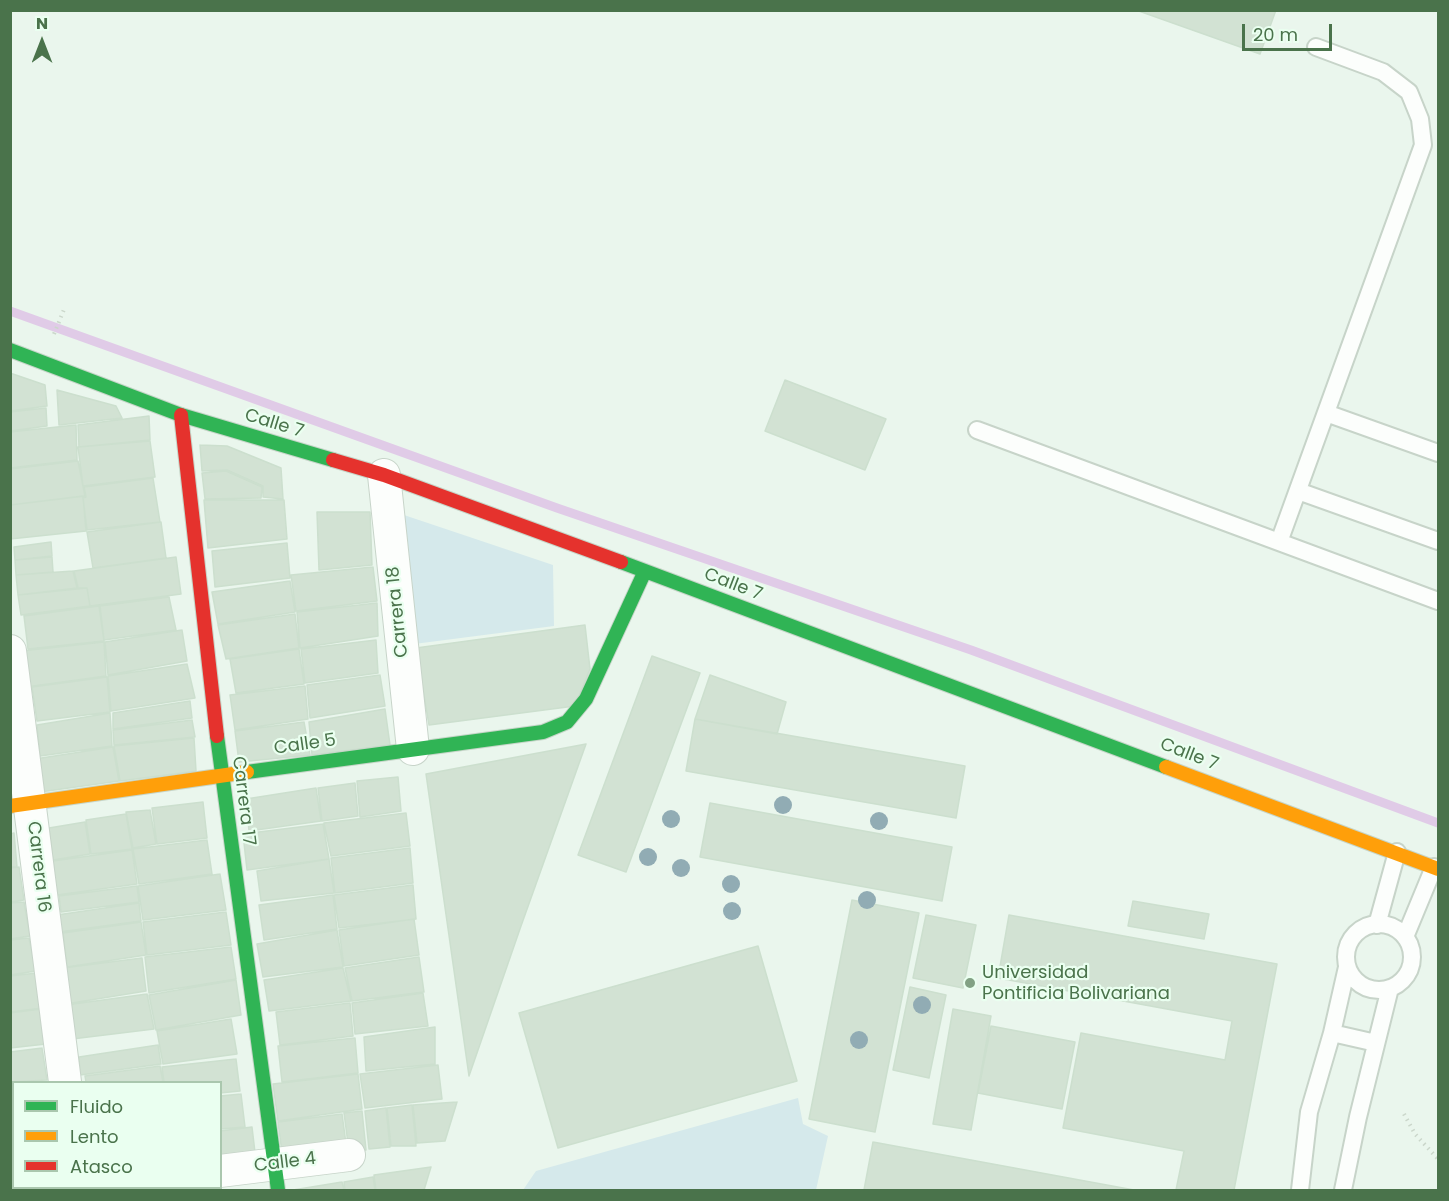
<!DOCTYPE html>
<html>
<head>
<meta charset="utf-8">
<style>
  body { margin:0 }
  #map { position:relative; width:1449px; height:1201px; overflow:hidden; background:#eaf6ed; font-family:Poppins,sans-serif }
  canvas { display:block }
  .frame { position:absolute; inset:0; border:12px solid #4a734b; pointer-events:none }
  .legend { position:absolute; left:12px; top:1081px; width:210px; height:108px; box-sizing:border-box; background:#eafff0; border:2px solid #aac7ae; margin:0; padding:8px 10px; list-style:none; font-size:18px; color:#4a734b }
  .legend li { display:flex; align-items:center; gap:12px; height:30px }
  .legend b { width:30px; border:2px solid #aac7ae }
  .north { position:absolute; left:12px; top:12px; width:60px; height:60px; -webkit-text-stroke:4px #eafff0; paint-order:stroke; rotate:0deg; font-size:16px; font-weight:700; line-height:24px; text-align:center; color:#4a734b }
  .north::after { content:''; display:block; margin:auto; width:21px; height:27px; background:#4a734b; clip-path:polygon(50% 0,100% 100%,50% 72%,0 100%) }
  .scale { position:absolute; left:1242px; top:24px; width:90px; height:27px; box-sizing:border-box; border:3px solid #4a734b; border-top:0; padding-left:8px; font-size:18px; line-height:21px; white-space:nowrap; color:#4a734b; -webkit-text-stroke:4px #eafff0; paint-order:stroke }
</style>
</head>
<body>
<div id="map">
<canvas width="1449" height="1201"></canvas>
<div class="frame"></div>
<ul class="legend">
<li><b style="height:8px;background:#30b455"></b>Fluido</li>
<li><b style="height:8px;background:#ff9f0a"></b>Lento</li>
<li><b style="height:8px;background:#e5322d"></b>Atasco</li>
</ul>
<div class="north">N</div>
<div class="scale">20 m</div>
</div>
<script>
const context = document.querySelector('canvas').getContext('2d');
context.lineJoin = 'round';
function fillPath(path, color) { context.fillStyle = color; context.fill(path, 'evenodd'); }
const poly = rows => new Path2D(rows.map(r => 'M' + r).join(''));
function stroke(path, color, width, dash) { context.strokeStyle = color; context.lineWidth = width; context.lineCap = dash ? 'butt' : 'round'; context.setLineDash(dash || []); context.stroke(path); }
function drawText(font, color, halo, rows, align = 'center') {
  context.font = font + ' Poppins,sans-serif'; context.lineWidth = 4.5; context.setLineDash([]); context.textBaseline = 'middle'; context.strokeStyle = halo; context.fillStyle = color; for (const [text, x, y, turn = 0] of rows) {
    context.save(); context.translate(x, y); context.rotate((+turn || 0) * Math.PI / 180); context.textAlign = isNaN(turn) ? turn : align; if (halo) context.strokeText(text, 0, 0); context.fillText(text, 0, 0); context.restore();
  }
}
const green = poly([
  [398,513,553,565,554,626,414,644],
  [798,1098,803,1124,828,1136,816,1190,523,1190,536,1171]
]);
const stream = poly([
  [10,311,557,508,971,650,1438,823]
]);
const building = poly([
  [1136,10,1276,10,1260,54,1136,10],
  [10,373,45,385,47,406,10,411,10,373],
  [785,380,886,419,865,470,765,431,785,380],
  [57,390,116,406,122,418,59,425,57,390],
  [46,408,47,426,10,431,10,412,46,408],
  [149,416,150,440,79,447,78,425,149,416],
  [76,425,77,460,10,468,10,432,76,425],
  [150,441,155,477,83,486,78,447,150,441],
  [200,445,227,446,281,468,283,499,263,497,263,486,227,470,202,471,200,445],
  [78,461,85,496,10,505,10,469,78,461],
  [226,471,262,487,261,498,205,499,202,473,226,471],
  [153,478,160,522,87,530,83,498,86,497,84,487,153,478],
  [83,496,86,531,10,539,10,505,83,496],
  [204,500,284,500,287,539,208,548,204,500],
  [317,512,370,512,372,565,319,570,317,512],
  [161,522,166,558,93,568,87,532,161,522],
  [51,542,52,556,15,560,14,547,51,542],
  [287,543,290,578,215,587,212,551,287,543],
  [52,557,53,572,16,575,15,560,52,557],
  [176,557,181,594,90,606,87,588,78,588,74,571,176,557],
  [373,567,377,601,296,611,291,575,373,567],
  [73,571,77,588,18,595,16,575,73,571],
  [290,581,295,612,218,624,212,592,290,581],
  [87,588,90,606,21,615,18,595,87,588],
  [169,597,176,630,104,640,100,606,169,597],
  [377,603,378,636,300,648,297,612,377,603],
  [99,606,104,641,28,649,24,616,99,606],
  [295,614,299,648,226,659,218,625,295,614],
  [585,625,590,669,575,706,429,725,416,648,585,625],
  [182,630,187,661,108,675,105,642,182,630],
  [376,640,378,673,305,683,301,649,376,640],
  [104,642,106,676,26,687,21,651,104,642],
  [299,649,304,684,236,693,230,659,299,649],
  [652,656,700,673,626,872,578,855,652,656],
  [187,664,195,698,111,711,108,676,187,664],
  [380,675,385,706,310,718,307,685,380,675],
  [710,675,786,702,777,734,695,719,710,675],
  [107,677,110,712,37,721,32,687,107,677],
  [305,686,308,719,235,730,230,695,305,686],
  [190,701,192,718,113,729,113,713,190,701],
  [385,709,390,745,312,755,309,722,385,709],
  [110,713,112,746,40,756,37,725,110,713],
  [695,719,965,766,956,818,686,771,695,719],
  [192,720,195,737,114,745,113,730,192,720],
  [304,722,310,755,239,762,235,731,304,722],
  [194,738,196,771,120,781,114,746,194,738],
  [586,744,521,926,469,1076,426,774,586,744],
  [113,747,119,781,40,792,35,759,113,747],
  [398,777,401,811,360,817,357,781,398,777],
  [355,783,358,816,322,821,318,788,355,783],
  [316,788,321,821,249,831,246,799,316,788],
  [203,802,207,838,157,844,152,808,203,802],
  [710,803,952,847,942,901,700,857,710,803],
  [150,810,156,844,133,848,126,812,150,810],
  [406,813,410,846,331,856,324,823,406,813],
  [126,814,132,849,91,854,86,820,126,814],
  [85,822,90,854,53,860,49,828,85,822],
  [323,824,329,859,247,870,243,834,323,824],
  [14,833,17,867,10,867,10,834,14,833],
  [207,840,212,874,139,884,133,849,207,840],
  [410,848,413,883,335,893,331,858,410,848],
  [132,850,137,884,57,895,53,861,132,850],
  [329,859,334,893,261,901,257,871,329,859],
  [19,867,24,900,10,902,10,868,19,867],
  [220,874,226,910,143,920,138,886,220,874],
  [413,885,416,919,339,928,334,895,413,885],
  [137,886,139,902,61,912,59,896,137,886],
  [333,895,337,929,264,940,259,905,333,895],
  [852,900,919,913,875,1132,809,1119,852,900],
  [1133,901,1209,914,1204,939,1128,926,1133,901],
  [24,902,30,936,10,939,10,903,24,902],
  [139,903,141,921,59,932,57,915,139,903],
  [226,912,231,945,147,955,143,922,226,912],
  [926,915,976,925,963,988,913,978,926,915],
  [1009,915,1277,964,1234,1190,1176,1190,1184,1151,1063,1128,1081,1033,1225,1060,1232,1021,998,978,1009,915],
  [414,919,419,955,344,966,339,930,414,919],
  [141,922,146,955,67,967,63,933,141,922],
  [337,930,343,967,263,977,257,944,337,930],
  [29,938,36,971,10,975,10,940,29,938],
  [758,946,797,1081,558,1148,519,1013,758,946],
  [231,947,236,979,149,993,145,957,231,947],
  [419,957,424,992,352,1001,345,968,419,957],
  [142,958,146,991,66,1004,63,968,142,958],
  [343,968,351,1001,269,1011,264,980,343,968],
  [37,973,43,1008,10,1012,10,976,37,973],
  [236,980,241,1015,156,1030,149,995,236,980],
  [910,987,946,995,929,1078,893,1070,910,987],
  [423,993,428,1026,355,1034,352,1003,423,993],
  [147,994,154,1029,72,1039,66,1005,147,994],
  [350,1003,353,1036,280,1045,276,1012,350,1003],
  [41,1009,46,1044,10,1048,10,1013,41,1009],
  [953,1009,991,1016,971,1130,933,1124,953,1009],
  [231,1019,237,1054,163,1064,157,1031,231,1019],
  [991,1026,1075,1042,1062,1109,978,1093,991,1026],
  [435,1027,435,1064,366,1071,364,1037,435,1027],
  [355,1038,358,1073,282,1082,278,1046,355,1038],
  [158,1045,161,1064,80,1075,79,1057,158,1045],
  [42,1048,47,1080,14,1082,14,1084,10,1085,10,1052,42,1048],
  [236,1059,240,1091,220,1093,220,1082,164,1082,162,1067,236,1059],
  [438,1065,442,1099,365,1108,360,1074,438,1065],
  [160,1066,163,1082,86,1082,85,1076,160,1066],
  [358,1074,362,1109,278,1121,273,1084,358,1074],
  [10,1086,14,1086,14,1120,10,1120,10,1086],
  [241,1094,245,1127,220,1129,220,1096,241,1094],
  [457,1102,445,1141,417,1143,413,1105,457,1102],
  [412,1105,416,1146,391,1146,387,1108,412,1105],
  [386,1108,390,1147,369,1149,365,1111,386,1108],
  [362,1111,366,1150,349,1151,344,1113,362,1111],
  [342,1114,347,1151,283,1160,278,1122,342,1114],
  [14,1121,14,1157,10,1157,10,1122,14,1121],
  [252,1127,256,1161,220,1164,220,1131,252,1127],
  [873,1142,1134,1190,864,1190,873,1142],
  [10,1158,14,1158,14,1188,47,1188,10,1190,10,1158],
  [431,1167,424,1190,376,1190,374,1175,431,1167],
  [373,1177,375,1190,345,1190,344,1182,373,1177],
  [342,1182,344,1190,293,1190,342,1182]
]);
const path = poly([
  [54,334,65,307],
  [1404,1114,1415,1134,1438,1159]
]);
const lane = poly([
  [1326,413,1438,453],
  [977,430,1438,601],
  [1298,491,1438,541],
  [1279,542,1423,145,1420,119,1409,92,1383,72,1316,47],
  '1346 957a33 33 0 1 1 66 0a33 33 0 1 1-66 0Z',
  [1377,925,1397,852],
  [1405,937,1434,867],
  [1332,1033,1376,1043],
  [1300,1190,1309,1112,1332,1033,1347,967],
  [1343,1190,1358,1117,1390,988]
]);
const street = poly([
  [384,475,413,749],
  [10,651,65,1082],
  [220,1171,349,1155],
  [60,1190,82,1188]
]);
const fast = poly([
  [10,350,181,415,333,460],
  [621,562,1166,767],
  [217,736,278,1190],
  [247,772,543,732,567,722,586,699,645,571]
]);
const slow = poly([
  [1166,767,1438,869],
  [10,806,247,772]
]);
const jam = poly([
  [181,415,217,736],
  [333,460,384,475,621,562]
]);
const trees = [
  [783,805],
  [671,819],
  [879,821],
  [648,857],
  [681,868],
  [731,884],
  [867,900],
  [732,911],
  [922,1005],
  [859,1040]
];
const markers = [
  [970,983,6,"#82a184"]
];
const streetNames = [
  ["Calle 7",274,424,17],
  ["Calle 7",733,585,21],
  ["Carrera 18",398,612,-96],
  ["Calle 5",305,745,-8],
  ["Calle 7",1189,755,21],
  ["Carrera 17",243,801,83],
  ["Carrera 16",38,867,83],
  ["Calle 4",285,1163,-7]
];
const poiNames = [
  ["Universidad",982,973],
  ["Pontificia Bolivariana",982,994]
];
fillPath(green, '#d5e9eb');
stroke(stream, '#e0cbe7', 9);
fillPath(building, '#d2e2d3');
stroke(building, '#ccdfce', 1.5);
stroke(lane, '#c7d4c9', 20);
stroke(street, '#c7d4c9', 34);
stroke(fast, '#c6d5c8', 16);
stroke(slow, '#c6d5c8', 16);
stroke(jam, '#c6d5c8', 16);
stroke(path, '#cbd7cb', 4, [1.5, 4.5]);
stroke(lane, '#fcfefc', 16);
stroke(street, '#fcfefc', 32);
stroke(fast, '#30b455', 14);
stroke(slow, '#ff9f0a', 14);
stroke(jam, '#e5322d', 14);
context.fillStyle = '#91acb4';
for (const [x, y] of trees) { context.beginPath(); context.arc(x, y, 9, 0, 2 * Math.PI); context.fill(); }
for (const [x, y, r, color] of markers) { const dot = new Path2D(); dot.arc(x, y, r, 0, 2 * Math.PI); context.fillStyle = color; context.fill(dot); stroke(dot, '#eafff0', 2); }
drawText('18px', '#4a734b', '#eafff0', streetNames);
drawText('18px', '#4a734b', '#eafff0', poiNames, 'left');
</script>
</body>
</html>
